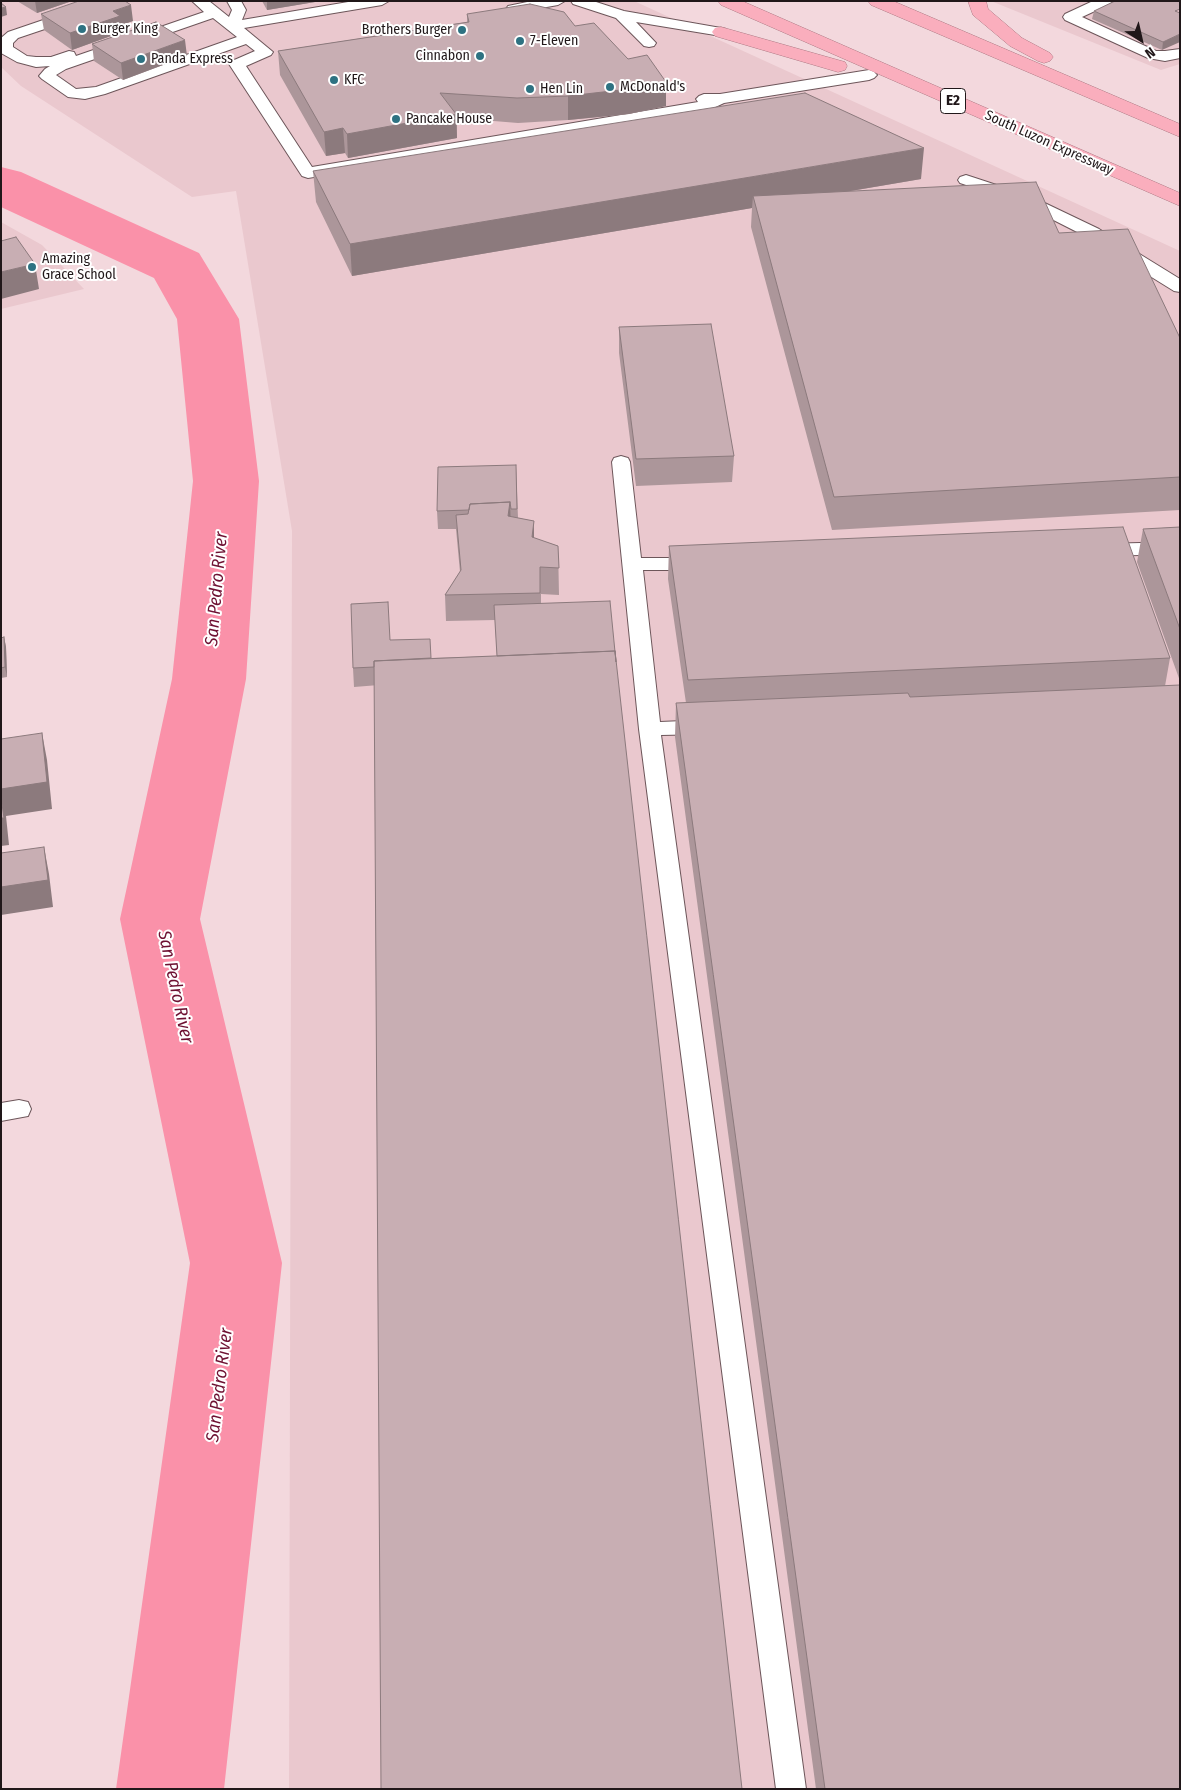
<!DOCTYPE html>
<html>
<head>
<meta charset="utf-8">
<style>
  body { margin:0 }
  #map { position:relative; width:1181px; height:1790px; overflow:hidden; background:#f3d8dd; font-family:"Fira Sans Condensed",sans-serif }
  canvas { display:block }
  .frame { position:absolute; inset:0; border:2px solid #201719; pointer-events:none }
  .north { position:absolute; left:1116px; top:15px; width:50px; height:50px; -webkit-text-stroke:4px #fff; paint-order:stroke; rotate:145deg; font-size:14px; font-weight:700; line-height:20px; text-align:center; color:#201719 }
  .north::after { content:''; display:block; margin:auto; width:18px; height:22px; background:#201719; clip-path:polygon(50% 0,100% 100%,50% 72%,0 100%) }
</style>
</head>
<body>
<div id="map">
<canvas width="1181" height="1790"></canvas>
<div class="frame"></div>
<div class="north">N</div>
</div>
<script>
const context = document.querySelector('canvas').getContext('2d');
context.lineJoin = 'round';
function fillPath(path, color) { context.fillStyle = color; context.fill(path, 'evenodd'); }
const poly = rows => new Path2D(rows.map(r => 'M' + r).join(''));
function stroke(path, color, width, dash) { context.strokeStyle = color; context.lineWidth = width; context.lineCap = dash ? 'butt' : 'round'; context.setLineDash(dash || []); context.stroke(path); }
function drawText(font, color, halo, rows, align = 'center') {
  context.font = font + ' "Fira Sans Condensed",sans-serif'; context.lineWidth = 4; context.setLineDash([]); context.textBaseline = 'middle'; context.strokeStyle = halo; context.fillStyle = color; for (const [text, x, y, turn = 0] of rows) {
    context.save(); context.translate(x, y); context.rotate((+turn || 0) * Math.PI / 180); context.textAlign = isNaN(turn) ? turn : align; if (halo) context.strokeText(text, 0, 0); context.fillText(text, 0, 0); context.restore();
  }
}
const built = poly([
  [1,1,634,1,1180,251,1180,1789,289,1789,292,531,236,191,192,197,21,86,1,67],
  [991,1,1180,1,1180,64,1161,70],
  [1,222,42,245,84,289,1,309]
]);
const river = poly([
  [1,167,21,172,199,253,239,319,259,481,246,679,200,919,282,1263,224,1789,116,1789,190,1263,120,919,172,679,193,481,177,319,154,278,1,207,1,167]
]);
const path = poly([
  [390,31,396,35]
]);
const lane = poly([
  [99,1,121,1,119,4,18,38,13,43,13,47,27,56,36,57,51,57,69,51,74,52,76,56,204,12,192,1,209,1,229,17,232,10,227,1,241,1,246,10,242,20,354,1,389,1,382,5,244,28,273,52,271,55,246,66,312,167,698,102,696,99,699,96,704,94,720,94,869,70,874,72,877,75,874,78,869,80,724,103,709,110,308,178,302,176,300,173,229,64,232,61,255,51,246,44,105,94,85,99,68,97,42,79,39,76,45,69,50,66,36,67,17,62,1,53,1,38,8,32,99,1],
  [213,18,237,37,96,87,76,89,56,75,66,69,213,18],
  [532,1,565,1,558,5,513,13,508,12,506,9,508,6,532,1],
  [571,1,593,1,624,11,721,28,726,29,728,32,726,35,721,36,636,22,656,43,654,46,649,47,644,46,616,18,573,4,571,1],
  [1093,1,1112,1,1110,4,1082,17,1156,51,1165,51,1180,49,1180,58,1165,61,1148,58,1065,20,1063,17,1065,14,1093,1],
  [966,175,1030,196,1099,229,1180,279,1180,292,1174,291,1087,237,1018,202,960,183,958,180,960,177,966,175],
  [621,456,628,458,630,462,641,558,700,558,707,560,710,564,707,568,700,570,643,570,660,722,707,720,714,722,717,727,714,732,707,734,661,735,806,1789,776,1789,639,729,612,462,614,458,621,456],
  [1180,542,1180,554,1101,556,1094,554,1091,550,1094,546,1101,544,1180,542],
  [19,1100,28,1102,31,1109,28,1116,1,1121,1,1103,19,1100]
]);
const highway = poly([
  [718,1,742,1,1180,193,1180,206,721,5,718,1],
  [868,1,893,1,1180,124,1180,137,871,5,868,1],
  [968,1,986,1,988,9,1022,38,1050,53,1053,57,1050,61,1044,63,1038,61,1010,46,973,15,968,1],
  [721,27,845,62,847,66,845,70,838,72,715,36,712,32,715,28,721,27]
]);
const wall = poly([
  [17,1,72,1,37,13],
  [262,1,321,1,267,10],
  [1180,1,1162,50,1092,19,1094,11],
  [41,14,133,21,121,25,122,32,72,50,44,30],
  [467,14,575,26,666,82,666,106,629,114,568,120,518,123,457,118,457,138,348,158,345,153,326,156,280,75,278,51,467,22],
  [92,44,187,56,123,80,94,61],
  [313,171,921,179,845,192,1059,233,1180,338,1180,510,832,530,751,227,752,208,352,276,316,202],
  [619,327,734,456,732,482,636,486,619,353],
  [516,465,518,518,534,521,534,538,558,546,559,595,541,594,541,604,616,662,616,666,354,687,353,668,390,640,431,658,497,656,495,620,446,621,445,595,460,572,456,529,438,529,437,511],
  [1180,527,1180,681,1137,562,1143,529],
  [669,546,1170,658,1165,686,1180,1789,816,1789,675,737,676,703,686,703,668,579],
  [4,637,6,647,7,677,1,678,1,638]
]);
const shadedWall = poly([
  [35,1,72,1,37,13],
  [268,1,321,1,267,10,267,2],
  [131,5,133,21,121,25,122,32,72,50,70,33,113,11],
  [6,7,7,15,1,17,1,8],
  [1180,34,1180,42,1162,50,1163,42],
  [185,40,187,56,123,80,121,63],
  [666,82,666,106,629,114,568,120,568,96],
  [456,114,457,138,348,158,347,134],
  [343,128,345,153,326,156,324,132],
  [924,148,921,179,756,207,753,196,752,208,352,276,350,244],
  [35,264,39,289,1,299,1,272],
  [510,502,511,529,508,516],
  [534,521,534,548,532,537],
  [4,637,6,647,7,677,5,667],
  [42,733,47,760,52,809,6,816,9,845,1,846,1,789],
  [44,847,49,874,53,907,1,915,1,887]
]);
const building = poly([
  [79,1,125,1,131,5,113,11,120,16,70,33,41,14,79,1],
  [1115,1,1180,1,1180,9,1175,11,1180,13,1180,34,1163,42,1094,11,1115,1],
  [1,3,6,7,1,8,1,3],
  [530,4,564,12,575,26,594,23,628,59,647,55,666,82,629,89,568,96,517,98,440,93,456,114,347,134,343,128,324,132,278,51,469,22,467,14,530,4],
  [156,22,185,40,121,63,92,44,156,22],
  [805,93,924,148,350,244,313,171,805,93],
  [1036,182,1059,233,1128,229,1180,338,1180,477,834,497,753,196,1036,182],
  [16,237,35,264,1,272,1,241,16,237],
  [711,324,734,456,636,459,619,327,711,324],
  [516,465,517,509,511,509,510,502,470,504,469,510,437,511,438,467,516,465],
  [510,502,508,516,534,521,532,537,558,546,559,568,540,567,540,593,445,595,461,570,456,515,468,514,470,504,510,502],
  [1123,527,1170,658,688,680,669,546,1123,527],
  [1180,527,1180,629,1143,529,1180,527],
  [610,601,616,662,615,651,497,656,494,605,610,601],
  [388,602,390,640,430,639,431,658,374,661,374,667,353,668,351,604,388,602],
  [4,637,5,667,1,668,1,638,4,637],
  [615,651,742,1789,381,1789,374,661,615,651],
  [1180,685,1180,1789,825,1789,676,703,908,693,910,697,1180,685],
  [42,733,47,782,1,789,1,739,42,733],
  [1,797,4,818,1,818,1,797],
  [44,847,48,880,1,887,1,853,44,847]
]);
const markers = [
  [82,29,5,"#2e7282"],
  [462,30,5,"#2e7282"],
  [520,41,5,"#2e7282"],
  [480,56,5,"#2e7282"],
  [141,59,5,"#2e7282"],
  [334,80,5,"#2e7282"],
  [610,87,5,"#2e7282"],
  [530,89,5,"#2e7282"],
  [396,119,5,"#2e7282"],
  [32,267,5,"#2e7282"]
];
const farPoinames = [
  ["Burger King",92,29],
  ["Brothers Burger",452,30,"right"],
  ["7-Eleven",530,41],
  ["Cinnabon",470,56,"right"],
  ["Panda Express",151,59],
  ["KFC",344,80],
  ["McDonald's",620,87],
  ["Hen Lin",540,89],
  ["Pancake House",406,119],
  ["Amazing",42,259],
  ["Grace School",42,275]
];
const farStreetnames = [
  ["South Luzon Expressway",1049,143,24]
];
const shields = [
  [953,101,25]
];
const shieldNames = [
  ["E2",953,101]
];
const waterNames = [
  ["San Pedro River",217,589,-85],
  ["San Pedro River",175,987,78],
  ["San Pedro River",220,1385,-83]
];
fillPath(built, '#eac8ce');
fillPath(river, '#fa91a9');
stroke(lane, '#6d565a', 2);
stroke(highway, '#ae7984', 1);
stroke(path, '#968386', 2.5, [2.5, 2]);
fillPath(lane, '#fff');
fillPath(highway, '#faaebd');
fillPath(wall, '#ac969a');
fillPath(shadedWall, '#8c7a7d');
fillPath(building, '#c8aeb3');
stroke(building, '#8c7a7d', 1);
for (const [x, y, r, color] of markers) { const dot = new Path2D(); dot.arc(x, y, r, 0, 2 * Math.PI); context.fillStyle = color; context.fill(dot); stroke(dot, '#fff', 2); }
drawText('14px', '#201719', '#fff', farPoinames, 'left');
drawText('14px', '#201719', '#fff', farStreetnames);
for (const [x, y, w] of shields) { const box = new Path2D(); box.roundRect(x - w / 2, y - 12.5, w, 25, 4); context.fillStyle = '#fff'; context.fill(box); stroke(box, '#201719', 1); }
drawText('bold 15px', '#201719', null, shieldNames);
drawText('italic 18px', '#6e1132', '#fff', waterNames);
</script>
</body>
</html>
